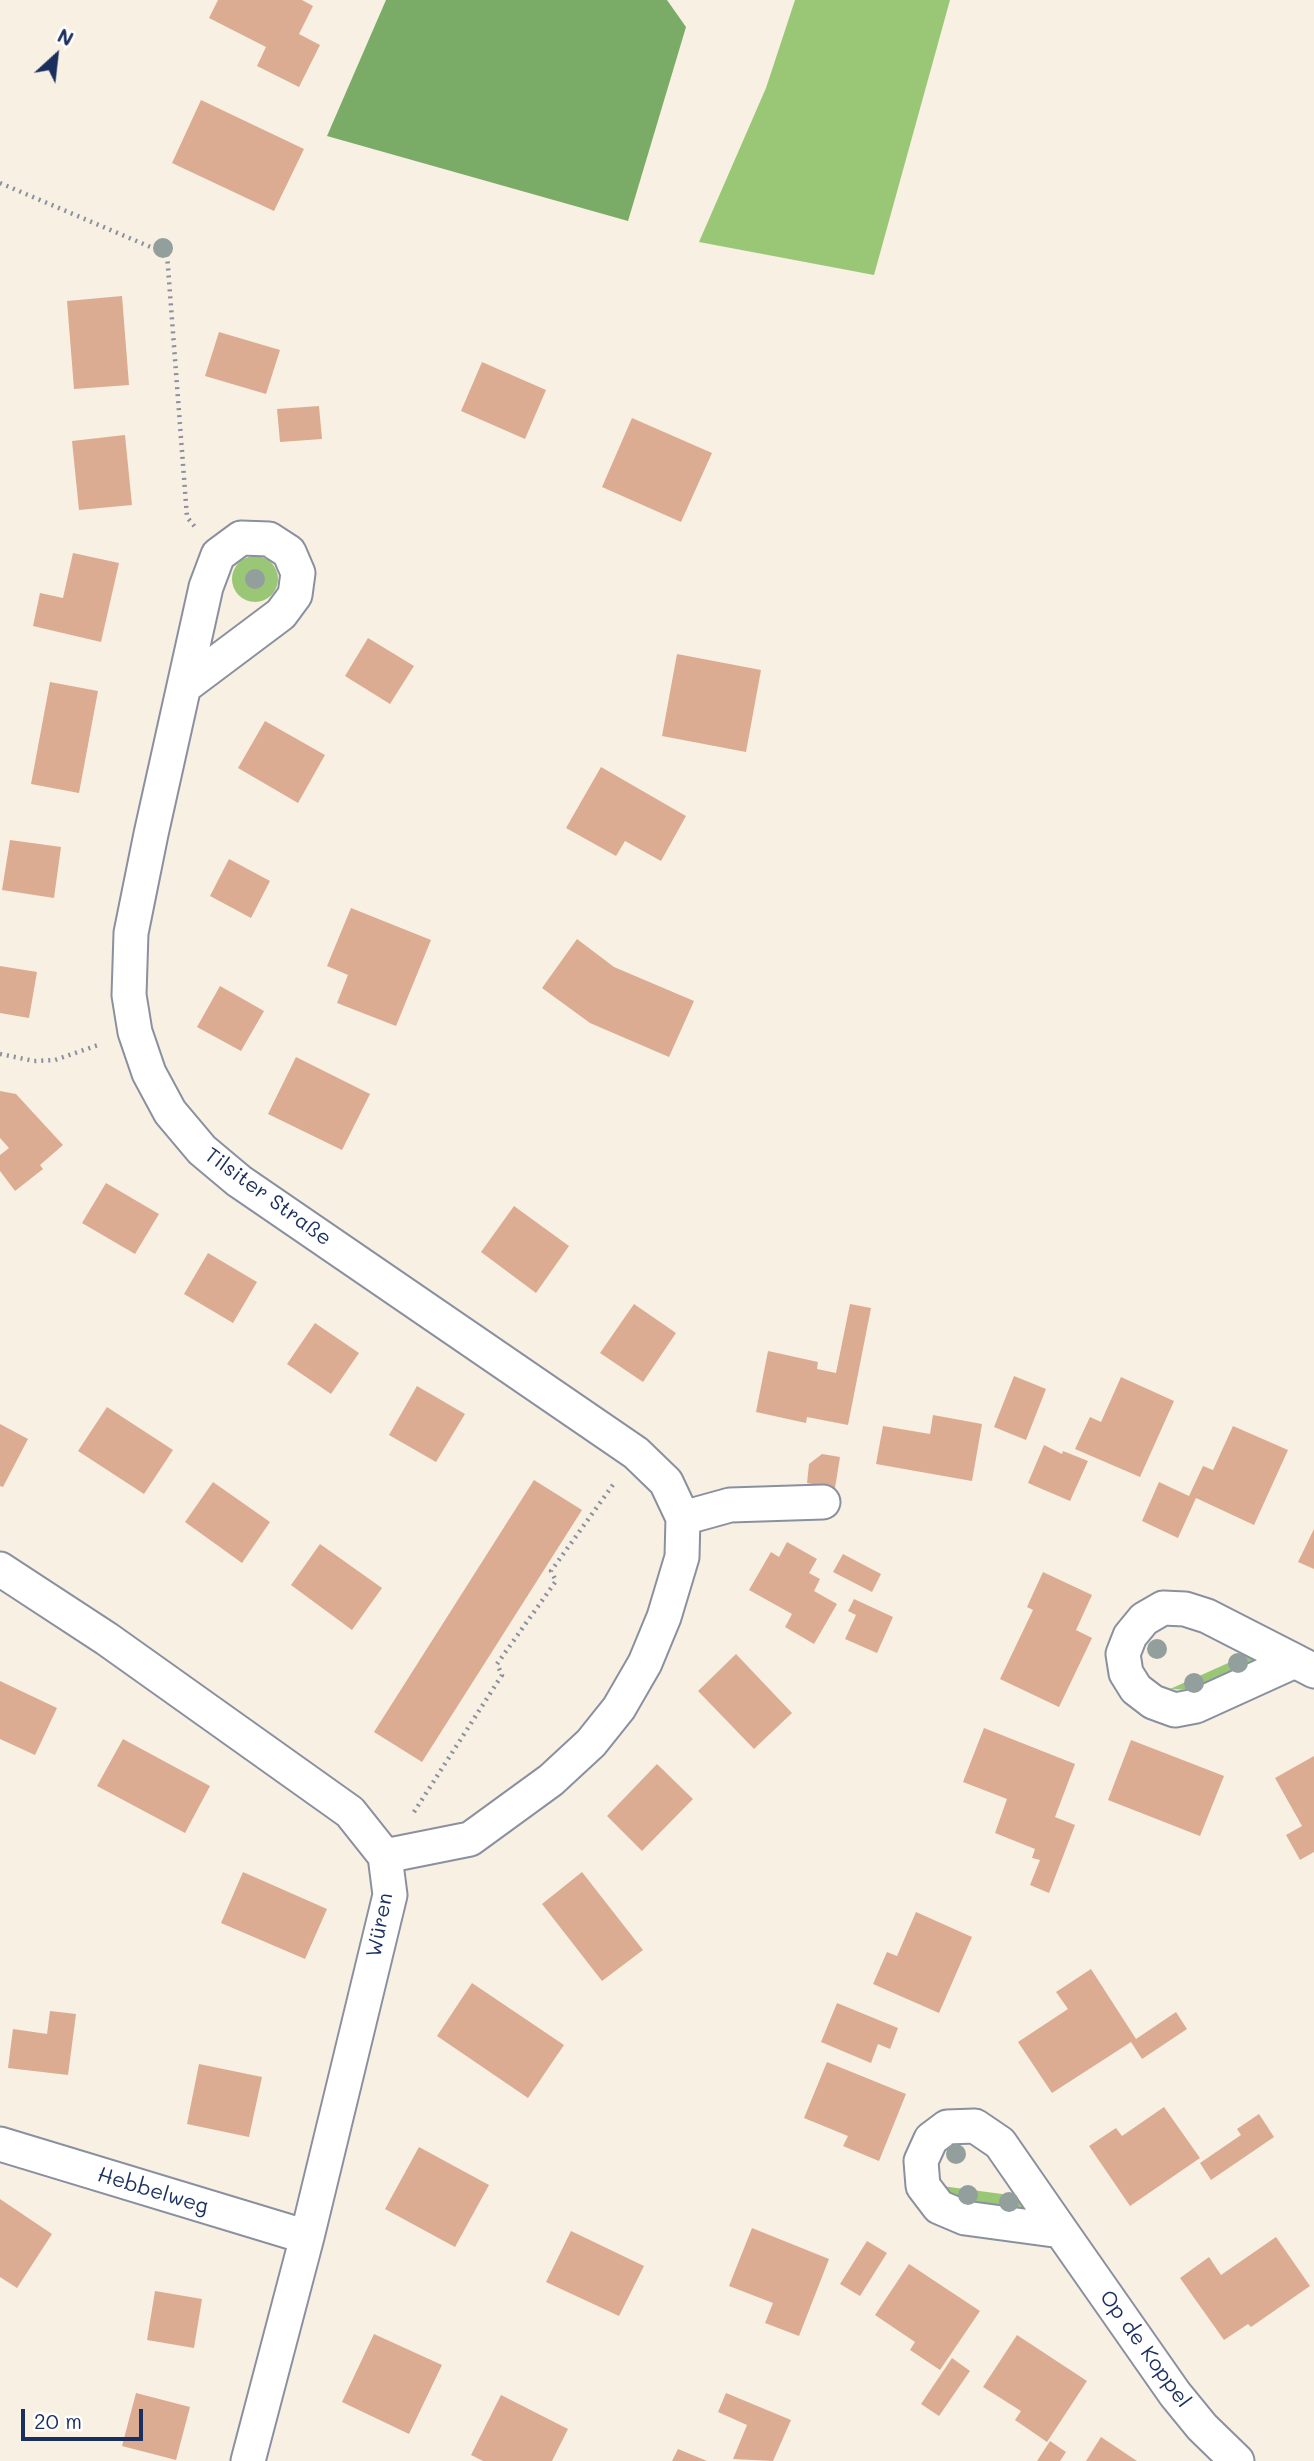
<!DOCTYPE html>
<html>
<head>
<meta charset="utf-8">
<style>
  body { margin:0 }
  #map { position:relative; width:1314px; height:2461px; overflow:hidden; background:#f8f0e2; font-family:Mali,sans-serif }
  canvas { display:block }
  .north { position:absolute; left:21px; top:21px; width:70px; height:70px; -webkit-text-stroke:5px #fff; paint-order:stroke; rotate:27deg; font-size:19px; font-weight:700; line-height:28px; text-align:center; color:#1b2f5e }
  .north::after { content:''; display:block; margin:auto; width:24px; height:32px; background:#1b2f5e; clip-path:polygon(50% 0,100% 100%,50% 72%,0 100%) }
  .scale { position:absolute; left:21px; top:2409px; width:122px; height:32px; box-sizing:border-box; border:4px solid #1b2f5e; border-top:0; padding-left:9px; font-size:21px; line-height:24px; white-space:nowrap; color:#1b2f5e; -webkit-text-stroke:5px #fff; paint-order:stroke }
</style>
</head>
<body>
<div id="map">
<canvas width="1314" height="2461"></canvas>
<div class="north">N</div>
<div class="scale">20 m</div>
</div>
<script>
const context = document.querySelector('canvas').getContext('2d');
context.lineJoin = 'round';
function fillPath(path, color) { context.fillStyle = color; context.fill(path, 'evenodd'); }
const poly = rows => new Path2D(rows.map(r => 'M' + r).join(''));
function stroke(path, color, width, dash) { context.strokeStyle = color; context.lineWidth = width; context.lineCap = dash ? 'butt' : 'round'; context.setLineDash(dash || []); context.stroke(path); }
function drawText(font, color, halo, rows, align = 'center') {
  context.font = font + ' Mali,sans-serif'; context.lineWidth = 5; context.setLineDash([]); context.textBaseline = 'middle'; context.strokeStyle = halo; context.fillStyle = color; for (const [text, x, y, turn = 0] of rows) {
    context.save(); context.translate(x, y); context.rotate((+turn || 0) * Math.PI / 180); context.textAlign = isNaN(turn) ? turn : align; if (halo) context.strokeText(text, 0, 0); context.fillText(text, 0, 0); context.restore();
  }
}
const green = poly([
  [795,0,950,0,874,275,699,242,766,88],
  '232 579a23 23 0 1 1 46 0a23 23 0 1 1-46 0Z',
  [1246,1655,1257,1660,1189,1690,1170,1689],
  [942,2186,1017,2196,1028,2212,962,2202,947,2193]
]);
const forest = poly([
  [386,0,667,0,686,27,628,221,327,136]
]);
const building = poly([
  [218,0,302,0,313,6,299,34,320,45,299,87,257,66,266,47,209,18],
  [201,100,304,149,274,211,172,163],
  [122,296,129,385,74,389,67,301],
  [219,332,280,350,266,394,205,376],
  [482,362,546,390,525,439,461,411],
  [319,406,322,439,280,442,277,409],
  [632,418,712,453,681,522,602,487],
  [125,435,132,505,79,510,72,441],
  [73,553,119,563,101,642,33,626,40,593,63,598],
  [368,638,414,666,390,704,345,676],
  [677,654,761,670,746,752,662,736],
  [50,682,98,691,79,793,31,784],
  [265,721,325,755,298,803,238,768],
  [601,767,686,816,661,861,625,841,616,856,566,828],
  [10,840,61,847,54,898,2,890],
  [229,859,270,881,251,918,210,896],
  [351,908,431,940,396,1026,337,1003,348,975,327,966],
  [577,939,614,967,694,1001,669,1057,590,1023,542,988],
  [0,966,37,972,29,1018,0,1013],
  [220,986,264,1011,241,1051,197,1027],
  [296,1057,370,1094,342,1150,268,1114],
  [0,1091,16,1094,63,1145,40,1165,43,1169,15,1191,0,1171,0,1155,9,1148,0,1138],
  [106,1183,159,1214,135,1254,82,1223],
  [514,1206,569,1246,536,1293,481,1252],
  [208,1253,257,1282,233,1323,184,1294],
  [634,1304,676,1333,643,1382,600,1353],
  [850,1304,871,1308,848,1425,807,1417,806,1423,756,1412,768,1351,818,1362,817,1369,836,1373],
  [315,1323,359,1353,331,1394,287,1364],
  [1014,1376,1046,1389,1026,1440,994,1427],
  [1121,1377,1174,1401,1140,1477,1075,1449,1090,1417,1101,1422],
  [417,1386,465,1414,436,1462,389,1435],
  [107,1407,173,1450,144,1494,78,1451],
  [933,1415,982,1424,972,1481,876,1464,883,1426,930,1434],
  [0,1424,28,1439,3,1487,0,1486],
  [1233,1426,1288,1450,1254,1525,1196,1498,1178,1538,1142,1521,1159,1482,1189,1496,1203,1466,1213,1470],
  [1044,1445,1062,1454,1063,1451,1088,1461,1070,1501,1028,1483],
  [822,1454,840,1457,835,1488,807,1483,809,1464],
  [534,1480,582,1510,422,1762,374,1732],
  [213,1482,270,1522,242,1563,185,1522],
  [1314,1529,1314,1569,1298,1562],
  [787,1542,817,1559,809,1573,820,1579,814,1591,837,1604,814,1644,785,1627,792,1614,749,1590,771,1552,779,1557],
  [320,1544,382,1588,352,1630,291,1585],
  [843,1554,881,1574,872,1592,833,1572],
  [1043,1572,1092,1595,1076,1630,1092,1638,1059,1707,1000,1679,1033,1610,1027,1607],
  [854,1599,893,1617,877,1653,845,1639,856,1615,848,1611],
  [736,1654,792,1713,754,1749,698,1691],
  [0,1681,57,1708,35,1755,0,1739],
  [984,1728,1075,1764,1055,1817,1075,1825,1049,1893,1030,1885,1040,1860,1032,1858,1035,1849,995,1833,1007,1799,963,1782],
  [123,1739,210,1786,185,1833,97,1786],
  [1131,1740,1224,1776,1200,1836,1108,1800],
  [1314,1756,1314,1852,1300,1860,1286,1835,1302,1826,1275,1778],
  [657,1764,693,1799,642,1851,607,1816],
  [243,1872,327,1909,305,1959,221,1923],
  [582,1872,643,1950,602,1981,542,1904],
  [916,1912,972,1937,939,2013,873,1984,887,1952,897,1956],
  [1091,1969,1136,2039,1176,2012,1187,2029,1142,2059,1131,2042,1052,2093,1018,2042,1068,2009,1056,1992],
  [472,1983,564,2045,528,2098,437,2036],
  [837,2003,898,2028,890,2049,878,2044,871,2063,821,2042],
  [50,2011,76,2014,68,2075,8,2068,13,2029,47,2034],
  [827,2062,906,2094,879,2161,843,2146,848,2136,804,2118],
  [199,2064,262,2077,249,2137,187,2124],
  [1164,2107,1200,2158,1130,2206,1089,2146,1116,2128,1122,2136],
  [1259,2114,1274,2137,1211,2180,1200,2163,1241,2135,1237,2129],
  [419,2147,489,2185,455,2247,385,2209],
  [0,2199,52,2234,17,2288,0,2277],
  [752,2228,829,2259,799,2336,765,2323,773,2303,729,2286],
  [571,2231,644,2266,619,2316,546,2282],
  [1276,2237,1310,2286,1251,2327,1248,2324,1224,2340,1180,2278,1209,2257,1221,2275],
  [867,2241,887,2253,860,2296,840,2284],
  [909,2264,980,2311,940,2370,910,2350,915,2342,875,2315],
  [155,2291,202,2299,194,2348,147,2340],
  [374,2334,442,2365,409,2434,342,2402],
  [1017,2335,1087,2381,1047,2442,1015,2420,1021,2411,983,2387],
  [952,2358,970,2371,939,2416,921,2404],
  [136,2393,190,2407,176,2460,122,2446],
  [726,2393,791,2420,773,2461,733,2459,747,2425,718,2412],
  [501,2395,568,2429,552,2461,483,2461,471,2455],
  [1101,2437,1137,2461,1086,2461],
  [1050,2441,1066,2452,1060,2461,1037,2461],
  [678,2449,707,2461,672,2461]
]);
const path = poly([
  [0,183,167,254,187,517,195,527],
  [0,1054,34,1061,55,1060,101,1044],
  [414,1812,502,1675,497,1664,556,1581,551,1571,615,1482]
]);
const minor = poly([
  [185,686,281,614,295,595,298,573,289,552,269,539,241,538,218,555,206,587,151,834,131,933,129,995,135,1032,149,1073,170,1112,202,1150,239,1181,636,1453,666,1482,683,1518,682,1557,664,1617,645,1663,619,1708,591,1743,551,1780,470,1839,385,1856],
  [683,1518,730,1505,823,1502],
  [0,1569,107,1639,350,1812,385,1856,390,1895,307,2237,248,2461],
  [1295,1661,1196,1706,1175,1710,1153,1702,1136,1689,1126,1673,1123,1654,1130,1636,1144,1619,1163,1608,1185,1609,1207,1616,1295,1661,1314,1671],
  [0,2144,307,2237],
  [1061,2231,965,2218,939,2207,923,2186,921,2161,931,2139,947,2127,975,2126,1000,2143,1061,2231,1175,2394,1202,2427,1237,2461]
]);
const trees = [
  [163,248],
  [255,579],
  [1157,1649],
  [1238,1663],
  [1194,1683],
  [956,2154],
  [968,2195],
  [1009,2202]
];
const streetNames = [
  ["Tilsiter Straße",268,1197,36],
  ["Würen",380,1925,-79],
  ["Hebbelweg",153,2191,17],
  ["Op de Koppel",1145,2349,54]
];
fillPath(green, '#99c776');
fillPath(forest, '#7aac67');
fillPath(building, '#dcac92');
stroke(minor, '#8a90a0', 37);
stroke(path, '#8a90a0', 4.5, [2, 5]);
stroke(minor, '#fff', 33);
context.fillStyle = '#939f9d';
for (const [x, y] of trees) { context.beginPath(); context.arc(x, y, 10, 0, 2 * Math.PI); context.fill(); }
drawText('21px', '#1b2f5e', '#fff', streetNames);
</script>
</body>
</html>
